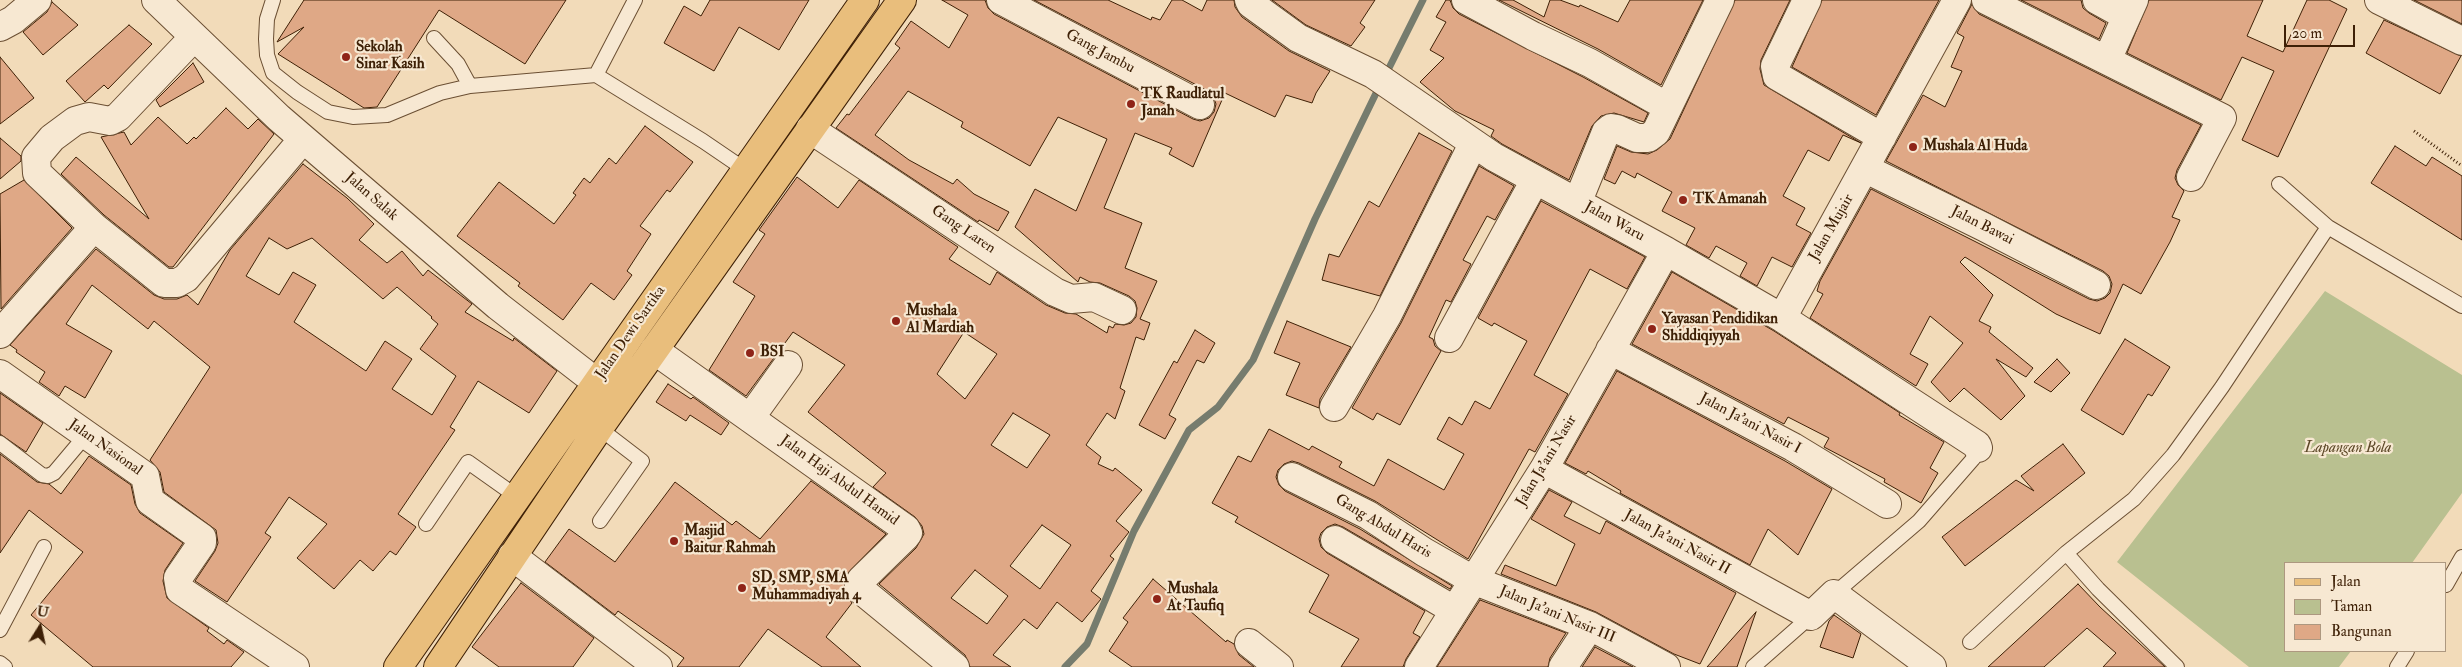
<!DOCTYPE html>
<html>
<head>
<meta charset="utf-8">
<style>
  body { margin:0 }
  #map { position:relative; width:2462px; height:667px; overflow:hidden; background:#f2dbb9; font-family:"IM FELL Double Pica",serif }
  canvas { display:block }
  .legend { position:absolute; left:2284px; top:562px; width:162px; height:90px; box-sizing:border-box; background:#f7e8d2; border:1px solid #ad9880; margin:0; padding:6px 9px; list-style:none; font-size:15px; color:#3e2006 }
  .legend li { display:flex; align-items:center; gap:10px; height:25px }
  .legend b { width:25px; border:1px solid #ad9880 }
  .north { position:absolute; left:15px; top:602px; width:50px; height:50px; -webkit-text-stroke:4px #f7e8d2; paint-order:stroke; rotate:10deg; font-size:14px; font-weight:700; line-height:20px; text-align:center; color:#3e2006 }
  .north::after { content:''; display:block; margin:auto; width:18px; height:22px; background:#3e2006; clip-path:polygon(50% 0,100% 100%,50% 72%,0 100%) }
  .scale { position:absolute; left:2284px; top:25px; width:71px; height:22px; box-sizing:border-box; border:2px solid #3e2006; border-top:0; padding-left:6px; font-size:15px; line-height:18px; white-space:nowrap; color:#3e2006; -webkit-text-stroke:4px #f7e8d2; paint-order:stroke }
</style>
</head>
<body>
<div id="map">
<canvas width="2462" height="667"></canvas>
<ul class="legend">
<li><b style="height:6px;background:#e9be7c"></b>Jalan</li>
<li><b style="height:14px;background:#b9c090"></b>Taman</li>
<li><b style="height:14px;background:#dfa886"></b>Bangunan</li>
</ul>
<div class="north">U</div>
<div class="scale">20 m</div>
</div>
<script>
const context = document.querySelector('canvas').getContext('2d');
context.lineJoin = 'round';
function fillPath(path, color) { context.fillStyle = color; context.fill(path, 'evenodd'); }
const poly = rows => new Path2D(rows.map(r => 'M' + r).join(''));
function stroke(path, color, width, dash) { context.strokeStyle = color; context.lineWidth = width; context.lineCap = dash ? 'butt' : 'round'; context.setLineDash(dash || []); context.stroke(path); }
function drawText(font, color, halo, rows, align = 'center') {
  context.font = font + ' "IM FELL Double Pica",serif'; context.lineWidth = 4.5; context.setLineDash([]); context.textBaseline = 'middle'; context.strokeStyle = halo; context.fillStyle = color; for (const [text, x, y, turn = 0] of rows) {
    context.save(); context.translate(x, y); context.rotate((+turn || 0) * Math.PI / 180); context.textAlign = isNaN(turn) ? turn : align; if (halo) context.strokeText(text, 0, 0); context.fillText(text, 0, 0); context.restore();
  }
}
const green = poly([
  [2325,291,2462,375,2462,493,2412,563,2286,563,2286,651,2351,651,2339,667,2249,667,2117,562]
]);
const stream = poly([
  [1385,76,1423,0],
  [1065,667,1087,644,1134,531,1189,430,1218,407,1253,360,1315,219,1380,85]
]);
const building = poly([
  [304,0,566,0,525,64,439,10,377,107,364,108,278,54,304,27,277,42,304,0],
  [710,0,809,0,779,50,739,27,714,71,664,43,684,6,701,16,710,0],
  [942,0,985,0,988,8,994,14,1193,119,1200,121,1209,118,1214,112,1216,104,1213,96,1208,91,1034,0,1108,0,1151,20,1152,17,1160,20,1172,0,1182,0,1202,11,1207,0,1234,0,1235,7,1242,17,1289,51,1330,71,1316,93,1312,103,1286,95,1275,117,1225,93,1193,167,1169,154,1172,148,1135,133,1104,208,1142,223,1125,268,1157,281,1140,319,1150,323,1144,340,1136,337,1120,388,1125,391,1115,419,1107,413,1086,445,1101,457,1098,464,1113,471,1115,468,1142,490,1116,521,1129,532,1110,556,1114,559,1091,591,1101,599,1082,622,1057,602,1037,629,1024,619,993,655,1011,667,970,667,965,655,879,584,916,548,924,534,922,526,915,517,873,487,886,473,808,412,845,365,793,332,746,396,709,370,755,296,733,282,765,234,759,230,797,177,838,208,859,180,958,247,949,259,990,285,997,272,1046,305,1065,313,1076,314,1107,333,1109,326,1113,328,1115,324,1124,325,1131,323,1136,317,1137,308,1135,301,1129,296,1100,283,1090,282,1080,277,1078,282,1015,227,1035,189,1076,211,1107,139,1058,117,1030,166,961,127,963,122,908,91,875,135,909,160,953,184,957,179,974,194,1009,212,998,231,979,220,978,222,836,128,847,114,849,115,900,48,895,44,911,21,949,48,968,15,942,0],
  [964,332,997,354,965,399,937,374,964,332],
  [1013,413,1050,435,1027,468,991,445,1013,413],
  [1042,525,1071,545,1040,589,1010,566,1042,525],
  [975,570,1008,596,987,624,951,598,975,570],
  [1272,0,1375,0,1360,23,1365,27,1351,46,1306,25,1272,0],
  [1446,0,1450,0,1453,8,1459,14,1583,77,1648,113,1644,122,1614,113,1601,116,1592,126,1569,180,1502,144,1491,136,1494,130,1455,111,1420,82,1444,58,1430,50,1446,22,1436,17,1446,0],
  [1499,0,1513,0,1544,17,1550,0,1560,0,1579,7,1580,5,1618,22,1630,0,1703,0,1661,85,1598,49,1499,0],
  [1735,0,1790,0,1761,60,1760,69,1764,85,1861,143,1843,135,1829,161,1808,150,1783,196,1805,208,1796,225,1811,233,1792,267,1772,257,1757,286,1740,276,1747,263,1716,246,1709,258,1686,245,1695,228,1662,211,1672,192,1637,173,1635,178,1622,171,1615,184,1604,179,1617,146,1631,152,1648,154,1657,150,1670,139,1735,0],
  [1822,0,1939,0,1876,115,1792,67,1822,0],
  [2021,0,2081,0,2083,8,2089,13,2106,23,2099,39,2021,0],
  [2149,0,2263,0,2247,36,2283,52,2307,0,2329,0,2347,9,2278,157,2242,140,2274,71,2242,57,2221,100,2127,53,2149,0],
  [2414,0,2462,0,2462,24,2414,0],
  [52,2,78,25,43,55,23,32,47,12,52,2],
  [1972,4,1979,14,2201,125,2177,170,2175,178,2178,185,2184,191,2172,217,2180,220,2170,242,2141,294,2123,284,2100,334,2056,314,1965,257,1960,262,1993,295,1979,321,1991,327,1989,332,2033,368,2026,377,1996,359,2025,396,2001,420,1964,388,1950,402,1931,382,1963,343,1930,316,1910,354,1928,364,1916,386,1810,318,1823,294,1817,291,1820,281,1871,189,2089,299,2097,301,2105,298,2110,293,2112,284,2109,276,2103,271,1886,161,1923,95,1945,107,1962,71,1951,67,1964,37,1957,33,1972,4],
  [2384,20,2461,56,2440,94,2366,53,2384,20],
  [129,25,152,44,108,89,104,85,85,102,66,81,129,25],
  [0,57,34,98,0,124,0,57],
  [193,63,204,82,160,107,156,100,193,63],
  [226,108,248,129,258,119,274,134,173,267,169,267,104,215,61,174,76,157,149,219,101,137,124,132,131,145,158,117,187,144,194,137,196,139,226,108],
  [645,126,693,162,670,192,667,190,640,226,651,234,627,271,632,275,614,300,591,283,563,320,518,286,520,283,457,236,499,182,554,224,576,195,573,193,584,178,590,183,609,158,616,164,645,126],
  [1419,133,1452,151,1380,296,1322,280,1329,254,1339,257,1369,201,1379,207,1419,133],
  [0,138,21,156,21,161,0,179,0,138],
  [2395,146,2426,166,2432,157,2462,176,2462,240,2371,183,2395,146],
  [303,164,347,198,374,224,359,240,387,263,402,251,423,276,428,270,472,304,465,312,513,341,514,338,557,371,529,413,478,381,450,427,455,430,398,514,416,527,396,555,390,551,373,571,360,560,334,589,297,558,327,524,289,497,265,533,271,537,227,602,195,581,215,551,218,543,216,530,164,492,160,472,150,460,210,367,154,321,148,329,92,285,66,324,112,351,85,398,65,386,59,396,39,382,45,372,16,352,17,350,10,345,96,249,154,295,164,299,177,299,187,295,198,305,230,250,303,164],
  [269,238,287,249,312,238,383,299,397,287,432,317,431,318,438,324,420,349,456,376,432,415,392,389,412,359,385,341,366,371,294,322,316,285,293,272,279,295,246,276,269,238],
  [1479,166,1514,186,1495,220,1487,216,1463,260,1471,264,1451,302,1446,300,1429,337,1433,339,1435,346,1441,351,1400,425,1377,413,1373,420,1352,408,1401,323,1479,166],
  [24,180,72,228,1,309,0,194,24,180],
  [1541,201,1645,257,1627,289,1590,269,1534,375,1568,394,1535,452,1529,449,1468,559,1375,501,1299,463,1292,461,1284,464,1278,470,1276,477,1279,485,1285,491,1360,529,1452,586,1450,589,1343,527,1335,524,1327,527,1321,533,1319,539,1321,547,1327,553,1425,611,1413,633,1420,637,1406,659,1403,667,1341,667,1359,639,1309,612,1329,575,1235,522,1238,517,1212,503,1238,456,1251,462,1269,429,1309,450,1312,446,1342,462,1339,467,1374,486,1388,459,1444,490,1464,454,1437,439,1449,417,1462,425,1475,401,1490,409,1527,341,1494,323,1492,326,1478,318,1541,201],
  [1672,272,1774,331,1900,413,1899,415,1944,442,1930,468,1938,473,1921,503,1884,482,1885,479,1824,447,1829,438,1788,417,1784,424,1632,344,1672,272],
  [1287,321,1351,347,1320,399,1319,408,1286,395,1300,363,1274,353,1287,321],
  [1195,330,1215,343,1204,363,1197,360,1169,415,1176,419,1165,439,1139,425,1174,361,1177,363,1195,330],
  [2125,339,2170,367,2152,396,2148,394,2123,435,2081,410,2125,339],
  [2057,359,2070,373,2051,392,2034,382,2057,359],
  [1617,371,1785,461,1832,489,1798,555,1768,529,1750,565,1620,493,1621,491,1588,471,1586,474,1565,463,1617,371],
  [668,384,691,399,693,397,729,423,721,435,690,415,686,421,656,402,668,384],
  [0,393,43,423,26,452,0,434,0,393],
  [2063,444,2085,473,1965,566,1942,537,2016,480,2034,491,2021,476,2063,444],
  [0,454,37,482,49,484,61,494,89,456,131,485,135,504,140,513,183,543,165,570,163,581,167,598,209,628,207,631,224,644,227,640,244,652,231,667,93,667,31,615,83,552,29,510,0,553,0,454],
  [811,481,886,534,847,574,844,590,852,603,826,637,861,667,822,667,768,629,739,667,677,667,684,658,618,611,615,615,545,562,569,529,615,562,675,482,732,525,736,521,760,539,811,481],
  [1549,490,1572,502,1564,516,1600,534,1606,521,1736,593,1700,664,1674,654,1596,612,1501,574,1505,565,1556,586,1575,544,1531,519,1549,490],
  [1153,579,1226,642,1227,640,1234,644,1239,655,1254,667,1132,667,1109,651,1128,622,1123,618,1153,579],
  [521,583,594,638,573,667,499,667,472,647,521,583],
  [2078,584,2100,607,2165,667,2103,667,2116,653,2087,628,2044,667,1988,667,2078,584],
  [1480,600,1566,633,1550,658,1548,667,1437,667,1480,600],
  [1756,612,1737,667,1707,667,1756,612],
  [1834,615,1861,634,1853,658,1820,647,1829,621,1834,615],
  [1595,647,1633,667,1582,667,1595,647]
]);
const path = poly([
  [2414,131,2462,166]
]);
const lane = poly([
  [273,0,267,19,266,39,267,55,273,73,297,92,328,112,353,117,387,115,440,93,470,86,596,75],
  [635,0,596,75,703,141,750,173],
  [434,38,458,64,470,86],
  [2279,184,2328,227,2462,306],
  [599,428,642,461,600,521],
  [0,443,42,475,48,476,54,473,86,435],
  [426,524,468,462,516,496],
  [2446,585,2462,557],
  [1834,594,1919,521,1973,459,1978,448],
  [0,630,44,547],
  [1970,642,2066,553],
  [0,663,5,667],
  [1753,667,1811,616],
  [2177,667,2098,589,2066,553,2134,499,2173,455,2222,387,2328,227],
  [2397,667,2407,651]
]);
const street = poly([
  [156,0,279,118,498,306,596,382],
  [1001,0,1200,105],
  [1249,0,1251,4,1298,38,1373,74,1494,157,1666,251,1782,318,1977,445,1978,448],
  [1466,0,1533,36,1590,63,1668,107],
  [1807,0,1775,66,1777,76,1882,137],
  [1986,0,2222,118,2191,177],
  [2097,0,2126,16],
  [2379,0,2462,41],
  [0,27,13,20,37,0],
  [194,37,118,117,110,121,89,117,75,121,52,138,36,157,37,173,94,227,164,283,177,283,186,278,303,139],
  [2107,60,2134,0],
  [810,129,1055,292,1071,299,1094,297,1122,310],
  [1866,169,1984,227,2096,285],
  [1578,201,1606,132,1611,128,1617,129,1637,138,1648,138,1656,132,1720,0],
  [1782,318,1957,0],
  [0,334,94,227],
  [1449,338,1535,180],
  [654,350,906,529,908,533,905,537,861,580,859,585,861,590,955,667],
  [1610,350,1793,447,1887,504],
  [0,374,145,476,150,501,202,538,202,543,178,578,180,590,295,667],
  [1334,407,1387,316,1473,144],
  [750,418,788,365],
  [1544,469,1811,616,1834,594,1932,667],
  [1292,477,1368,515,1424,552,1473,580,1590,626,1666,667],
  [1335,540,1454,610],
  [512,556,658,667],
  [1249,643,1279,667],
  [1419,667,1544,469,1666,251],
  [1563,667,1590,626]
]);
const primary = poly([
  [398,667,865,0],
  [438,667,599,428,902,0]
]);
const markers = [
  [346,57,5,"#8f2418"],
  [1131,104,5,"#8f2418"],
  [1913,147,5,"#8f2418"],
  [1683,200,5,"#8f2418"],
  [896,321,5,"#8f2418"],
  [1652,329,5,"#8f2418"],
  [750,353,5,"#8f2418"],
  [674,541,5,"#8f2418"],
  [742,588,5,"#8f2418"],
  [1157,599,5,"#8f2418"]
];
const poiNames = [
  ["Sekolah",356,48],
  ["Sinar Kasih",356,65],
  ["TK Raudlatul",1141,95],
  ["Janah",1141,112],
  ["Mushala Al Huda",1923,147],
  ["TK Amanah",1693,200],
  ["Mushala",906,312],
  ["Al Mardiah",906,329],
  ["Yayasan Pendidikan",1662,320],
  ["Shiddiqiyyah",1662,337],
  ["BSI",760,353],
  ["Masjid",684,532],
  ["Baitur Rahmah",684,549],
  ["SD, SMP, SMA",752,579],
  ["Muhammadiyah 4",752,596],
  ["Mushala",1167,590],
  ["At Taufiq",1167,607]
];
const streetNames = [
  ["Gang Jambu",1100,52,28],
  ["Jalan Salak",371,197,41],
  ["Jalan Waru",1614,222,29],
  ["Jalan Bawai",1982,226,27],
  ["Jalan Mujair",1832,228,-60],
  ["Gang Laren",963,230,34],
  ["Jalan Dewi Sartika",631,333,-55],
  ["Jalan Ja'ani Nasir I",1750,424,28],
  ["Jalan Nasional",105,448,35],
  ["Jalan Ja'ani Nasir",1547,461,-59],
  ["Jalan Haji Abdul Hamid",839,481,36],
  ["Gang Abdul Haris",1383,527,31],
  ["Jalan Ja'ani Nasir II",1677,543,29],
  ["Jalan Ja'ani Nasir III",1557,615,23]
];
const parkNames = [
  ["Lapangan Bola",2348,449]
];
fillPath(green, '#b9c090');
stroke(stream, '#767c6e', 7);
fillPath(building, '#dfa886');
stroke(building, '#3e2006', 1);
stroke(lane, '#6b4f33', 16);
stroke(street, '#6b4f33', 30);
stroke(primary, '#3e2006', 30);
stroke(path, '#3e2006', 3, [1, 2.5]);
stroke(lane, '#f7e8d2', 14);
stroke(street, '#f7e8d2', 28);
stroke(primary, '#e9be7c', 28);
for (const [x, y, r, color] of markers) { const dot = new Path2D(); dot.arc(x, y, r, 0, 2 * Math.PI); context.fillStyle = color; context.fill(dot); stroke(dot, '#f7e8d2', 2); }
drawText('bold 15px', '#3e2006', '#f7e8d2', poiNames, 'left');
drawText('15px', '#3e2006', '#f7e8d2', streetNames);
drawText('italic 15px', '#5d4828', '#f7e8d2', parkNames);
</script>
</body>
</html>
